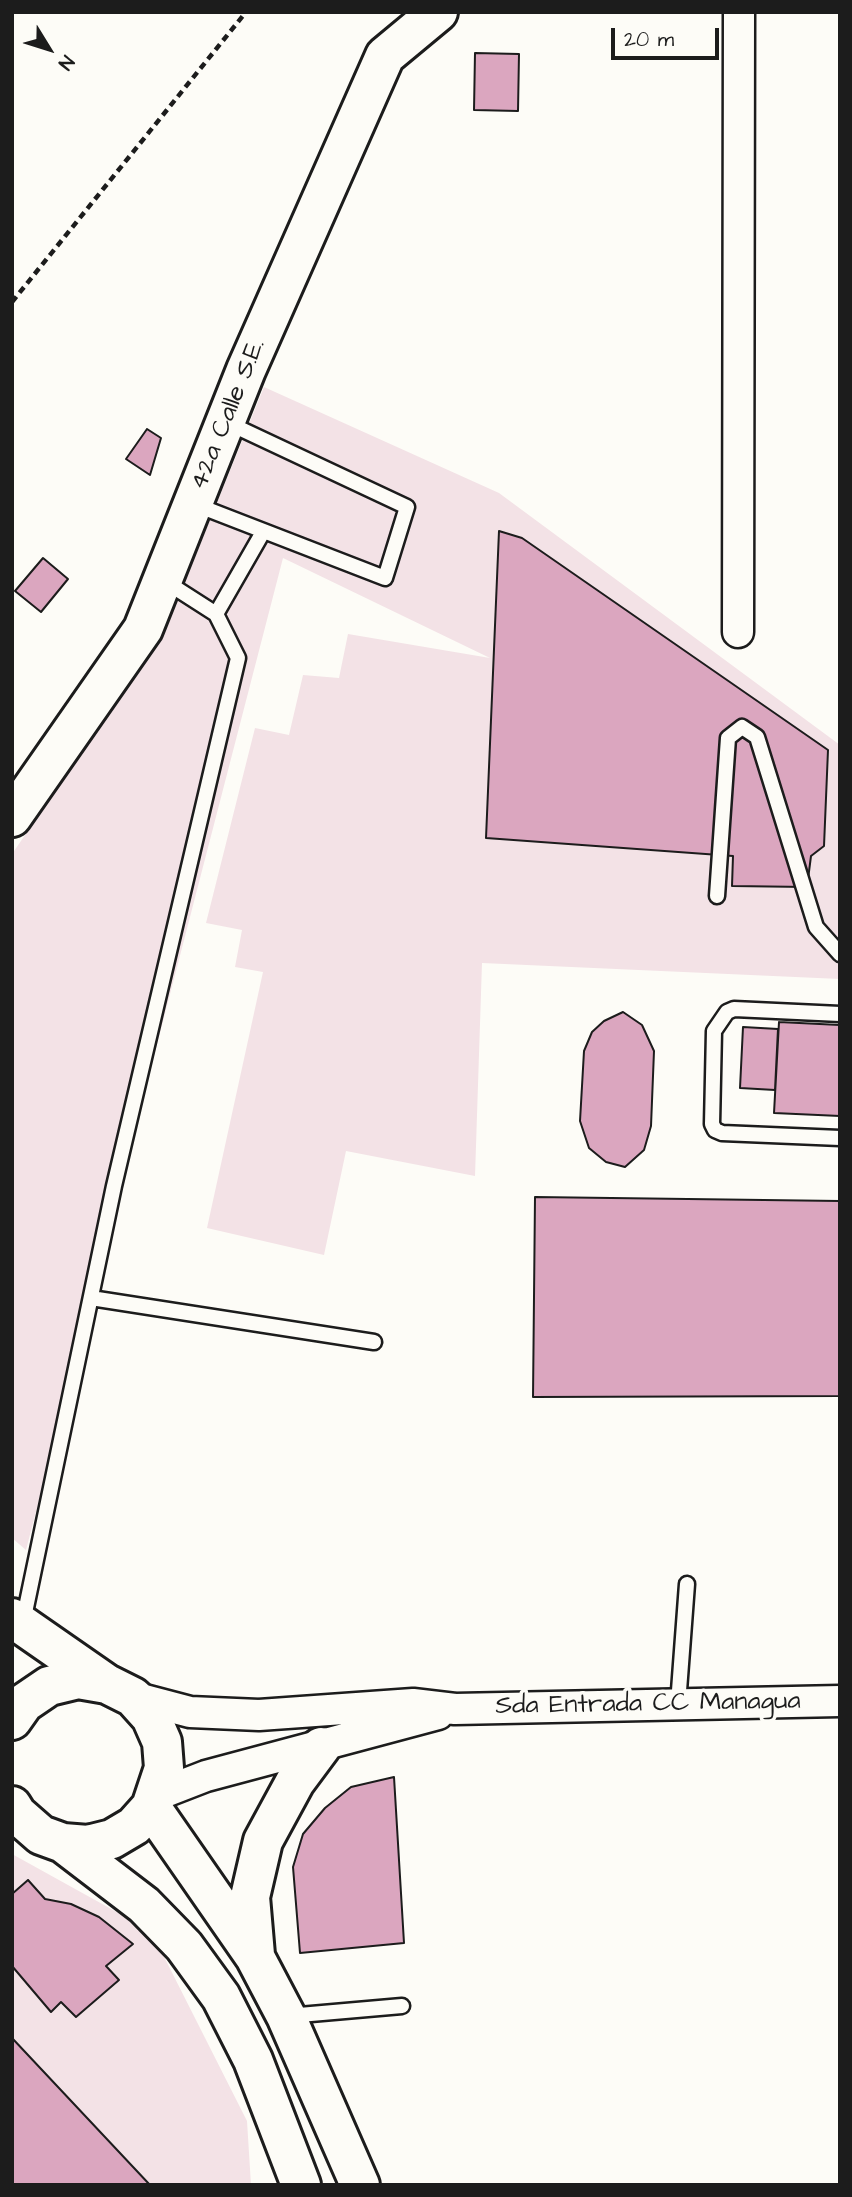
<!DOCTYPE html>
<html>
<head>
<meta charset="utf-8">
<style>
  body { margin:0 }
  #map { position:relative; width:852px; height:2197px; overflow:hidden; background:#fdfcf7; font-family:"Architects Daughter",sans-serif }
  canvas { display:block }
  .frame { position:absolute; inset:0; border:14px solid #1c1c1c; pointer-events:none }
  .north { position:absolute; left:14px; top:14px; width:70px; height:70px; -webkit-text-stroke:5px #fdfcf7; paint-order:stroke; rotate:128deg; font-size:19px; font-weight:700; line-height:28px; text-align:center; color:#1c1c1c }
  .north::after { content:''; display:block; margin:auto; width:24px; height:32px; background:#1c1c1c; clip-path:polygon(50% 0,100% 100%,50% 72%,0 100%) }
  .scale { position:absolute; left:611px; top:28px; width:108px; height:32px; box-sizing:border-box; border:4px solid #1c1c1c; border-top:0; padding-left:9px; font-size:21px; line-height:24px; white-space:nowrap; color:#1c1c1c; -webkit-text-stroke:5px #fdfcf7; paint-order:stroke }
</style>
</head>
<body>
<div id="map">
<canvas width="852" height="2197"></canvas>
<div class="frame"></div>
<div class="north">N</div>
<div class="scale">20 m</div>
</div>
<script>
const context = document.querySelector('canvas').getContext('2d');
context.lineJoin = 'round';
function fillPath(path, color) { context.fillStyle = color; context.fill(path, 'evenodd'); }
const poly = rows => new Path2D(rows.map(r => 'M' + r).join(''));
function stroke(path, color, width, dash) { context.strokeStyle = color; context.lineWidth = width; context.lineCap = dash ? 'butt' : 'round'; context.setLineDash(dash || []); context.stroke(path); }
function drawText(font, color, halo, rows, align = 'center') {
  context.font = font + ' "Architects Daughter",sans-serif'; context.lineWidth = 7; context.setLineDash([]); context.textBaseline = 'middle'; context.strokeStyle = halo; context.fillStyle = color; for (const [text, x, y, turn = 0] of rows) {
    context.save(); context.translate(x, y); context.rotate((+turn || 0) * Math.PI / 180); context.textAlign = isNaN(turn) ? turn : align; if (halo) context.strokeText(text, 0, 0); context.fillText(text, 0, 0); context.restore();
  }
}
const built = poly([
  [264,387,499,493,840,745,840,979,482,963,475,1176,346,1151,324,1255,207,1228,263,972,235,967,242,930,206,923,255,728,289,735,303,675,339,678,348,634,490,658,283,558,26,1550,12,1538,12,854,164,633],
  [12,1854,151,1931,247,2121,251,2185,12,2185]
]);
const building = poly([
  [475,53,519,54,518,111,474,110,475,53],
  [147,429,161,438,150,475,126,459,147,429],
  [499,531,522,538,828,750,824,846,811,856,807,887,732,886,733,856,486,838,499,531],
  [43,558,68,579,41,612,15,591,43,558],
  [623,1012,642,1025,654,1051,651,1126,644,1150,625,1167,606,1162,589,1148,580,1121,584,1051,592,1032,604,1021,623,1012],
  [779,1022,840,1025,840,1116,774,1113,779,1022],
  [743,1027,778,1029,775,1090,740,1088,743,1027],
  [535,1197,840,1201,840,1396,533,1397,535,1197],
  [394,1777,404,1943,300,1953,293,1867,303,1834,325,1808,351,1787,394,1777],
  [28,1880,45,1899,71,1904,99,1917,133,1944,106,1966,119,1980,76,2017,61,2002,51,2012,12,1966,12,1894,28,1880],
  [12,2038,150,2185,12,2185,12,2038]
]);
const path = poly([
  [12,302,246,12]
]);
const lane = poly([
  [194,504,385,578,407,507,226,422],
  [216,614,263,532],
  [717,896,728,738,742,727,757,737,816,927,840,954],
  [840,1014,734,1009,727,1012,714,1031,712,1124,715,1130,722,1133,840,1138],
  [91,1298,374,1342],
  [23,1622,114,1186,238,658,216,614,163,580],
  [678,1704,687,1584],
  [288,2016,402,2006]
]);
const street = poly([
  [738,632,739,12],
  [133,1697,190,1712,259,1715,413,1704,455,1709,840,1701],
  [157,1795,206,1776,438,1714]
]);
const secondary = poly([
  [12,817,143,629,246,370,385,56,438,12],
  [12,1618,107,1684],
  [12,1720,24,1703,49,1686,78,1679,107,1684,133,1697,151,1717,162,1742,164,1768,151,1807,134,1826,112,1839,88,1845,63,1843,41,1835,17,1814,12,1806],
  [151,1807,255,1957,286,2016,360,2185],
  [63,1843,144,1905,184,1946,221,1997,253,2060,301,2185],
  [255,1955,250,1897,263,1841,295,1782,321,1747]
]);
const streetNames = [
  ["42a Calle S.E.",229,415,-68],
  ["Sda Entrada CC Managua",648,1705,-1]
];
fillPath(built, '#f3e2e6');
fillPath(building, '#dba6bf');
stroke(building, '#1c1c1c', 2);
stroke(lane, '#1c1c1c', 19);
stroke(street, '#1c1c1c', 35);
stroke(secondary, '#1c1c1c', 44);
stroke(path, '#1c1c1c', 4.5, [7, 5]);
stroke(lane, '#fdfcf7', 14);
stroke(street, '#fdfcf7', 30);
stroke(secondary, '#fdfcf7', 38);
drawText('26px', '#1c1c1c', '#fdfcf7', streetNames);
</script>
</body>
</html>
